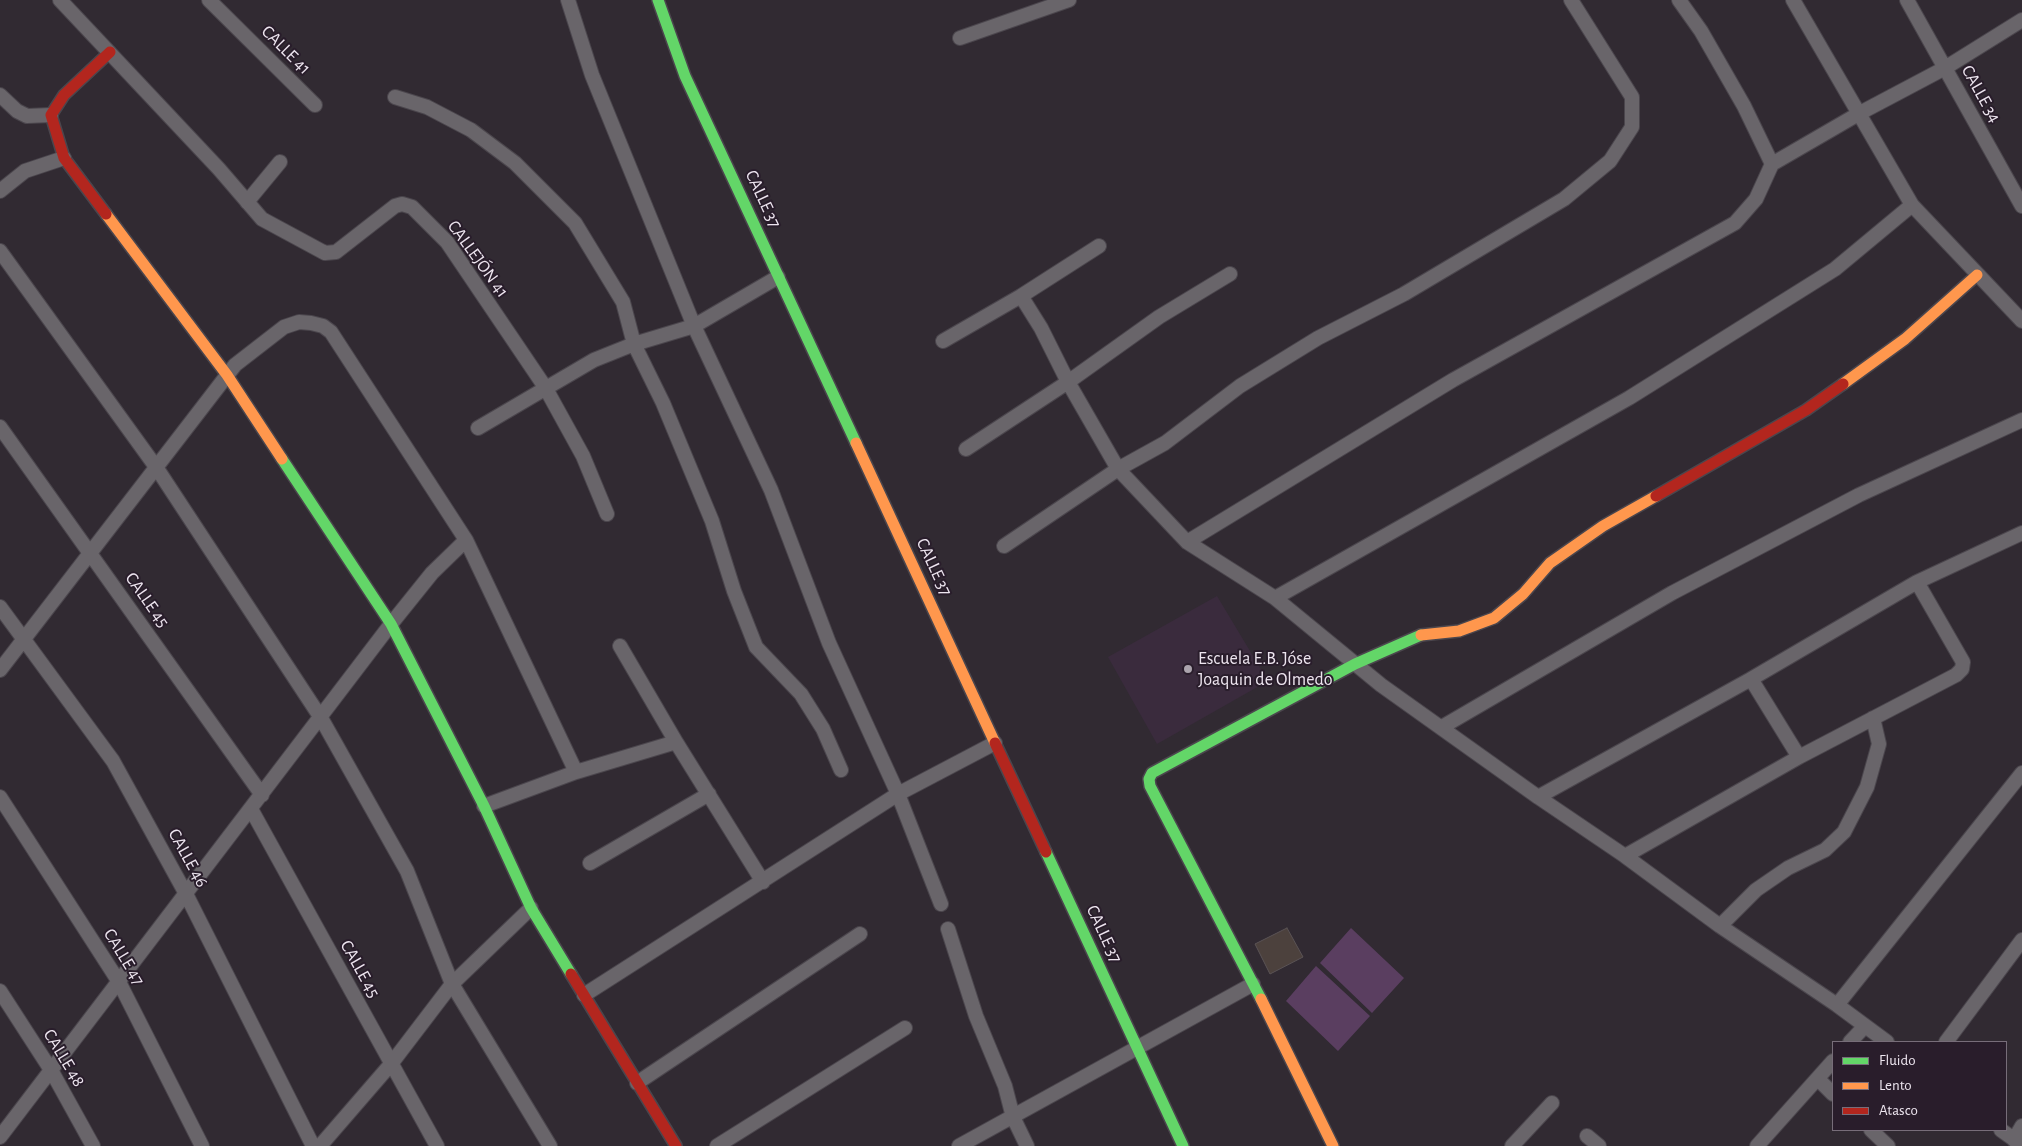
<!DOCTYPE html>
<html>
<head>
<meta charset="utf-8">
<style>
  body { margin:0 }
  #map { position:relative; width:2022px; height:1146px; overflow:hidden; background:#312a32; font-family:"Alegreya Sans",sans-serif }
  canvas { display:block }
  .legend { position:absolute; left:1832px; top:1041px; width:175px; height:90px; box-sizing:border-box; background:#291d2b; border:1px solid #776d79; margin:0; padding:6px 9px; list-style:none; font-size:15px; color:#ede5ef }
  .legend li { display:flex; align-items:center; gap:10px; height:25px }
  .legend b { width:25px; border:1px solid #776d79 }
</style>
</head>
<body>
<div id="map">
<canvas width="2022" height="1146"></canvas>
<ul class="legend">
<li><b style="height:6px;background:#63d668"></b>Fluido</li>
<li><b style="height:6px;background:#ff974d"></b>Lento</li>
<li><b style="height:6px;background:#b3261e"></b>Atasco</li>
</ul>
</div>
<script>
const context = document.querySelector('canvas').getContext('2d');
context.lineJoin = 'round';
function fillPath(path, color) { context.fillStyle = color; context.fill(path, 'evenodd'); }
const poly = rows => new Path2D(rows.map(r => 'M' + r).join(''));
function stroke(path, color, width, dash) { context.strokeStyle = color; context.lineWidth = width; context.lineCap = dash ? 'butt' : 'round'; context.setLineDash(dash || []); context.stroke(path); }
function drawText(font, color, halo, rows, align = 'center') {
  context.font = font + ' "Alegreya Sans",sans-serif'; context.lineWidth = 4; context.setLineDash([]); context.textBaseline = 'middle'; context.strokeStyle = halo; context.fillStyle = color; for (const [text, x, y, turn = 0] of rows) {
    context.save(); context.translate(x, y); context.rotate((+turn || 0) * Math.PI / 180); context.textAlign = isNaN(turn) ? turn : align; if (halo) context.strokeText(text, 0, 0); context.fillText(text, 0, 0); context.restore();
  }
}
const built = poly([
  [1217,596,1268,681,1157,744,1108,657]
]);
const green = poly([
  [1351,928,1404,978,1372,1013,1320,963],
  [1316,966,1370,1016,1338,1051,1286,1001]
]);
const building = poly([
  [1287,928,1303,957,1270,974,1255,944,1287,928]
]);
const street = poly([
  [60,0,219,169,262,219,325,253,336,252,395,206,402,204,412,207,447,242,545,387,583,456,607,514],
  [209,0,315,105],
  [568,0,592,75,694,326,771,490,829,643,898,794,941,904],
  [1679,0,1701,31,1744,106,1772,164],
  [1793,0,1912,205,2022,321],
  [1907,0,2022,206],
  [960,38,1069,0],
  [0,95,17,111,27,116,51,115],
  [395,97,427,107,471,130,515,163,575,223,623,302,634,344,663,403,712,521,734,591,756,647,801,694,823,729,841,770],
  [0,191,25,171,64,158],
  [247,202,280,162],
  [0,251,156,467,321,718,407,871,452,984,550,1146],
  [1021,296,1041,328,1068,382,1118,469,1187,542,1275,598,1381,685,1538,797,1625,856,1720,926,1837,1005,1887,1042],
  [943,341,1021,296,1099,246],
  [0,427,262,795],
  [478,428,594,360,634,344,694,326,778,277],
  [966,449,1068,382,1159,317,1230,274],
  [1187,542,1453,380,1735,223,1756,199,1772,164,1860,113,1945,68,2022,20],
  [1004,546,1118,469,1165,443,1240,386,1318,338,1404,294,1564,199,1610,161,1632,127,1632,97,1571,0],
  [1275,598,1629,398,1835,269,1912,205],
  [0,607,113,761,186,894,313,1146],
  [620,646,676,742],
  [0,670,235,365,284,327,299,322,311,323,323,326,331,332,466,540,576,772],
  [1751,679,1799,757],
  [1442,727,1672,593,1859,495,2022,420],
  [0,797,119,982,202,1146],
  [1538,797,1751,679,1917,582,2022,533],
  [484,806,576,772,676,742,763,882],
  [251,809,437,1146],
  [1625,856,1799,757,1956,675,1962,669,1963,662,1917,582],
  [590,863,709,794],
  [1720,926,1756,890,1788,868,1825,850,1844,832,1867,787,1879,744,1873,718],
  [948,929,976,1016,1005,1086,1013,1117,1027,1146],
  [0,991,51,1070,93,1146],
  [584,995,898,794,995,743],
  [1837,1005,2022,773],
  [1850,1042,1865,1026],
  [1946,1042,2022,940],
  [1818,1079,1833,1094],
  [637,1083,860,934],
  [1871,1130,1888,1146],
  [2001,1130,2022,1145],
  [1587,1136,1599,1146],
  [0,1137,391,624,432,573,466,540],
  [2014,1140,2022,1126],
  [320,1146,391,1064,452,984,531,908],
  [717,1146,905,1028],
  [959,1146,1253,984],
  [1512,1146,1552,1103],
  [1757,1146,1833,1061]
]);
const fast = poly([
  [658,0,685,76,856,443],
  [282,459,391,624,484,806,531,908,571,974],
  [1046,852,1183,1146],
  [1261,999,1150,786,1149,779,1152,773,1355,664,1421,635]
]);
const slow = poly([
  [106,214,227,375,282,459],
  [1843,384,1905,339,1977,275],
  [856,443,995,743],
  [1421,635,1459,631,1494,618,1523,594,1550,563,1603,526,1656,496],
  [1261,999,1333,1146]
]);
const jam = poly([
  [106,214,64,158,51,115,64,95,110,52],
  [1656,496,1806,410,1843,384],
  [995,743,1046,852],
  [571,974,676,1146]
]);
const markers = [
  [1188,669,5,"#aba4ad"]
];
const streetNames = [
  ["CALLE 41",286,50,45],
  ["CALLE 34",1981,94,61],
  ["CALLE 37",763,199,65],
  ["CALLEJÓN 41",478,259,54],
  ["CALLE 37",934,567,65],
  ["CALLE 45",147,600,55],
  ["CALLE 46",188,858,61],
  ["CALLE 37",1104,934,65],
  ["CALLE 47",124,957,59],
  ["CALLE 45",360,969,61],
  ["CALLE 48",64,1058,59]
];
const poiNames = [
  ["Escuela E.B. Jóse",1198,659],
  ["Joaquin de Olmedo",1198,680]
];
fillPath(built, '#3a2b3d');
fillPath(green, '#5a3e60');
fillPath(building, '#4c413d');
stroke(building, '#5a5355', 1);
stroke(street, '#4b464d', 16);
stroke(fast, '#4b464d', 14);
stroke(slow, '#4b464d', 14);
stroke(jam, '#4b464d', 14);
stroke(street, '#69656a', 14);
stroke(fast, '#63d668', 11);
stroke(slow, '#ff974d', 11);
stroke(jam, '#b3261e', 11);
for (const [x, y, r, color] of markers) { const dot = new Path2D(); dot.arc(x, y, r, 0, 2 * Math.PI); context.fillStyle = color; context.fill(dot); stroke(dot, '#291d2b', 2); }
drawText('18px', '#ede5ef', '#291d2b', streetNames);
drawText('18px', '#ede5ef', '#291d2b', poiNames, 'left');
</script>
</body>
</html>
